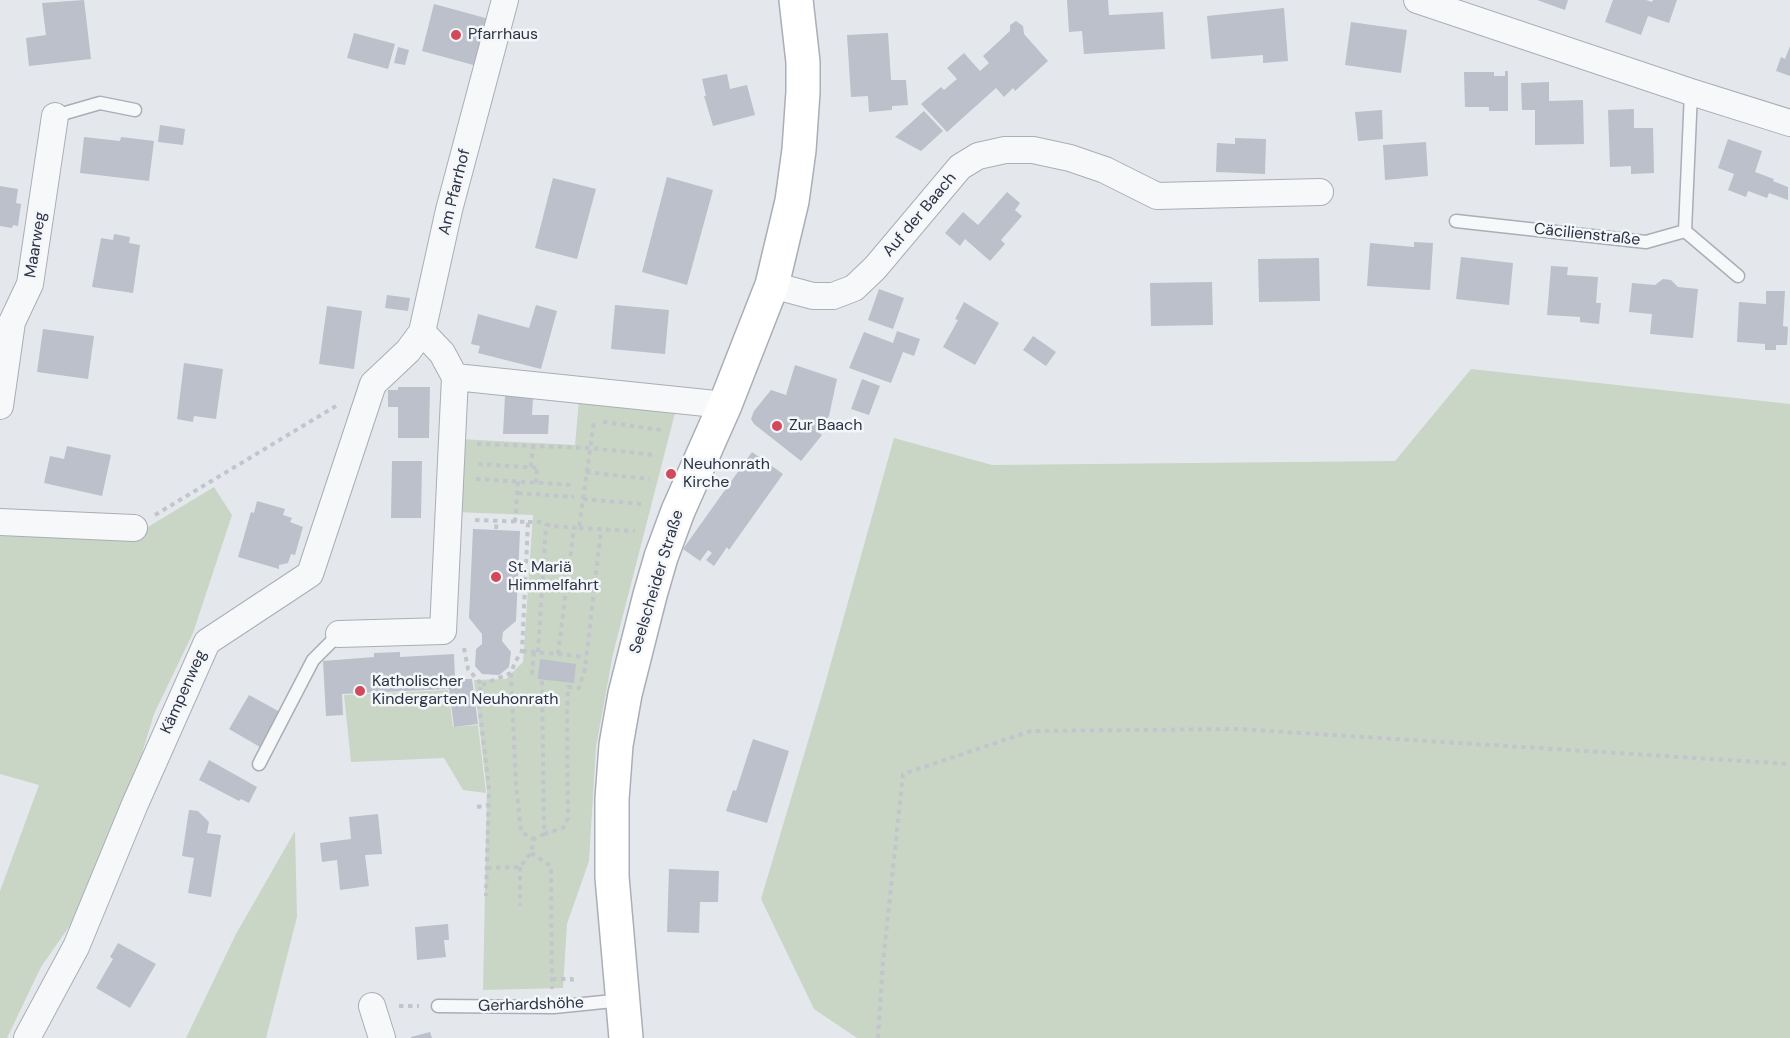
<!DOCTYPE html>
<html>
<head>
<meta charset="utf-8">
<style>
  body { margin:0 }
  canvas { display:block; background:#e4e7ec }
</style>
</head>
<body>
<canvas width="1790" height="1038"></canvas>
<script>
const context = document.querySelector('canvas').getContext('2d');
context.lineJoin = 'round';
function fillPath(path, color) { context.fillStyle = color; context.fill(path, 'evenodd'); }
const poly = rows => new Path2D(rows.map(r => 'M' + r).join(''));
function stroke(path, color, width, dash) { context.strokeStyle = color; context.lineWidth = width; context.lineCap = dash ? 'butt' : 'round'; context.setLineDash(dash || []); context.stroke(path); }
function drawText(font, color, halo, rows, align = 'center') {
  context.font = font + ' "DM Sans",sans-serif'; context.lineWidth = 5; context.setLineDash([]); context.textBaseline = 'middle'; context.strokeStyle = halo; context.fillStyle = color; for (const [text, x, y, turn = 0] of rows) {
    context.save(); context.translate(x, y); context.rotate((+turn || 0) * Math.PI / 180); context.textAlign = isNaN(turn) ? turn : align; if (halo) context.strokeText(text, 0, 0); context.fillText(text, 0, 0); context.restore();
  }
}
const green = poly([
  [1471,369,1790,404,1790,1038,857,1038,814,1009,761,899,823,691,894,438,992,465,1395,461],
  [579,400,675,413,613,654,596,747,589,861,567,924,563,988,483,990,487,792,474,680,506,679,523,662,533,515,455,512,459,439,575,445],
  [214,487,232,515,193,633,154,714,137,770,80,911,41,967,7,1038,0,1038,0,891,39,785,0,774,0,529,133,536],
  [448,690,453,727,478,725,486,793,463,790,444,758,351,762,344,695],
  [295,831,297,917,266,1038,186,1038,236,934]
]);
const building = poly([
  [84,0,91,59,29,66,26,38,46,35,42,3],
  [1067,0,1108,0,1109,15,1163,12,1165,49,1084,54,1082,31,1069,32],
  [1537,0,1568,0,1565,10],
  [1613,0,1646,0,1652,2,1653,0,1677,0,1669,23,1648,16,1641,35,1605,22],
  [434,4,489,19,477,66,422,51],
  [1284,8,1288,61,1263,63,1263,55,1211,59,1207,16],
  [1016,21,1023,26,1024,34,1048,61,1015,91,1013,88,1004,97,996,88,947,132,921,104,941,87,944,90,957,79,947,68,964,53,980,71,989,63,983,56,1010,31,1010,25],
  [1351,22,1407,30,1401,73,1345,65],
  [354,33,395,44,388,69,347,58],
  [888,33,891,80,906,80,908,105,892,106,892,110,869,112,868,96,851,97,847,35],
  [1790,46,1790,76,1776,71,1781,57,1785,59],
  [398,47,409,50,405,65,394,63],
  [1505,71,1508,71,1508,111,1489,111,1489,107,1465,107,1464,72,1494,72,1494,76,1505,76],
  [727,74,730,89,747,85,755,115,713,126,704,96,706,96,702,79],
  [1549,82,1549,101,1583,100,1584,144,1535,145,1535,110,1522,110,1521,83],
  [1634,109,1634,128,1653,128,1654,173,1631,174,1631,166,1610,167,1608,110],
  [1382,110,1383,139,1358,141,1355,112],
  [924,111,943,131,921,151,895,137],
  [160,125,185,129,183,145,158,142],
  [84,137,120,141,121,137,154,141,149,181,80,173],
  [1235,138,1266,139,1265,174,1216,172,1217,143,1235,144],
  [1728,139,1762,151,1755,172,1774,179,1773,181,1788,187,1788,200,1769,193,1767,198,1748,191,1746,197,1728,190,1734,174,1718,168],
  [1426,142,1428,176,1385,180,1383,145],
  [667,177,713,190,687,285,642,272],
  [553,178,596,189,577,259,535,248],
  [0,186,18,189,16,203,21,204,18,226,13,225,12,228,0,226],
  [1007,192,1020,203,1015,210,1022,216,1001,240,1005,244,990,261,965,239,960,246,945,233,963,212,978,225],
  [114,234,130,237,129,243,140,245,133,293,92,287,101,238,113,240],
  [1414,242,1433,243,1430,290,1367,286,1370,243,1414,247],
  [1461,257,1513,263,1509,305,1456,299],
  [1319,258,1320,301,1259,302,1258,259],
  [1551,266,1568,267,1567,275,1598,277,1596,303,1601,303,1599,324,1580,322,1580,317,1547,315],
  [1663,279,1671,280,1678,287,1698,289,1693,338,1650,334,1652,314,1629,312,1632,283,1655,285],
  [1212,282,1213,325,1151,326,1150,283],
  [879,289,904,298,893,329,868,320],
  [1766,291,1785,291,1783,326,1788,327,1787,345,1776,345,1776,350,1765,350,1765,344,1737,342,1739,302,1766,304],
  [387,295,410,298,408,311,385,308],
  [964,302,999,323,975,365,943,347,958,320,955,319],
  [536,305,557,311,541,369,478,353,480,346,471,344,478,314,529,328],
  [615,305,669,310,665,354,611,349],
  [327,306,362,311,354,369,319,364],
  [43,329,94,336,88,379,37,372],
  [897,331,920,339,914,356,903,352,891,383,849,368,864,332,893,343],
  [1033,336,1056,352,1046,366,1023,350],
  [184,363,223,369,216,419,194,416,193,422,177,419],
  [795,365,837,379,829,416,817,431,822,435,801,461,754,424,751,419,754,411,771,390,786,395],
  [862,379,880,386,869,415,851,409],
  [398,387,430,387,429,438,398,438,398,407,388,407,388,390,398,390],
  [505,396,533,397,532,415,549,415,548,434,503,434],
  [67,446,111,455,102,496,44,483,50,456,64,459],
  [752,452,783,474,729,550,727,547,714,566,706,560,712,553,708,550,700,561,683,549],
  [392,461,422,461,421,518,391,518],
  [257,501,285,509,283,515,292,518,290,522,303,527,295,555,291,554,288,563,279,565,279,569,238,557,251,512,254,513],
  [473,529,520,531,516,621,503,632,502,641,511,652,509,667,499,675,482,674,475,666,476,649,482,644,482,634,469,618],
  [400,652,400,657,454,654,455,679,472,679,478,724,454,727,449,689,342,694,343,715,326,716,323,661,374,657,374,653],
  [540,659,576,664,574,683,538,679],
  [249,695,280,712,260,747,229,729],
  [753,739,789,751,767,823,726,811,733,790,736,791],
  [209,760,257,787,249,803,241,799,239,801,199,780],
  [189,810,198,811,209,822,207,833,221,835,211,897,188,893,194,858,182,856],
  [378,814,382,854,365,855,369,886,340,890,337,860,322,862,320,843,351,839,349,817],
  [669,869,719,871,718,902,700,902,699,933,667,932],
  [448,924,449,940,444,940,446,957,417,960,415,927],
  [118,943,156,964,130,1008,96,988,113,959,110,957],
  [430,1032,432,1038,411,1038,411,1037]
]);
const path = poly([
  [603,422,662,430],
  [477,444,590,448,655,455],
  [478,464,541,468],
  [531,467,533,446],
  [586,472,650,479],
  [476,479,574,485],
  [536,483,537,468],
  [518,493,574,497],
  [583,499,641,504],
  [155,515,336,406],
  [475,520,528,522,522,651,515,662,511,673,482,685],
  [515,522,518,481],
  [528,522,540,522,552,526,579,528,594,421,596,421],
  [579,528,635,531],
  [496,529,497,521],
  [464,648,468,669,482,685,478,695,489,788,486,896],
  [522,651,558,654,574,528],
  [534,652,532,673,539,673],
  [538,652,546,524],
  [558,654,585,657],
  [511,673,516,784,521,832,534,839],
  [477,807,489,805],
  [544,834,563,828,568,818,567,714,568,687,579,688,585,669,601,530],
  [531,853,551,866,552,989],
  [520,867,520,906],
  [487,868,520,867,531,853,534,839,544,834,542,680],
  [552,979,572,979,572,986],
  [399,1006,419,1006],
  [878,1038,883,962,903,774,1031,731,1238,729,1790,764]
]);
const lane = poly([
  [55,116,100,103,135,110],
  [1456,221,1646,242,1685,231,1691,92],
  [1685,231,1738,276],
  [259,764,313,660,339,634],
  [438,1006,554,1007,623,1000]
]);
const street = poly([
  [1417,0,1691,92,1790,123],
  [772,285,813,296,833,296,854,288,875,268,960,167,978,156,1005,150,1033,150,1070,158,1105,170,1157,196,1320,192],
  [455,377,725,405],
  [0,406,12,322,30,284,55,116],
  [0,522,134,528],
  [339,634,443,631,455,377,442,353,422,332],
  [372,1006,382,1038],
  [27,1038,76,947,135,804,207,642,310,574,373,384,408,351,422,332,449,210,505,0]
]);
const secondary = poly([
  [626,1038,612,877,612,799,616,745,625,694,650,595,661,557,678,511,725,405,772,285,792,201,799,150,803,92,803,62,796,0]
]);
const markers = [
  [456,35,6,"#d1495b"],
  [777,426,6,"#d1495b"],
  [671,474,6,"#d1495b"],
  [496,577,6,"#d1495b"],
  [360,691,6,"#d1495b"]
];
const poiNames = [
  ["Pfarrhaus",468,35],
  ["Zur Baach",789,426],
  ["Neuhonrath",683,465],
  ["Kirche",683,483],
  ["St. Mariä",508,568],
  ["Himmelfahrt",508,586],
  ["Katholischer",372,682],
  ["Kindergarten Neuhonrath",372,700]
];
const streetNames = [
  ["Am Pfarrhof",455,192,-76],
  ["Auf der Baach",920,215,-50],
  ["Cäcilienstraße",1587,235,6],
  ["Maarweg",36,245,-81],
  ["Seelscheider Straße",657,582,-73],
  ["Kämpenweg",184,692,-66],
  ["Gerhardshöhe",531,1005,-2]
];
fillPath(green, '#c9d6c5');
fillPath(building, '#bbc0ca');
stroke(lane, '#a9aeb7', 15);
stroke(street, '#a9aeb7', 28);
stroke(secondary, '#a9aeb7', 36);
stroke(path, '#c2c5cb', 4, [4.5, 4.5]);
stroke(lane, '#f7f8fa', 12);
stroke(street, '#f7f8fa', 26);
stroke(secondary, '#fff', 33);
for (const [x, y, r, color] of markers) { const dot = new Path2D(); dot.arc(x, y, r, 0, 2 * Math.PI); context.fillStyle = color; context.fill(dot); stroke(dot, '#f4f6f9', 2); }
drawText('16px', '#2b3445', '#f4f6f9', poiNames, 'left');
drawText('16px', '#2b3445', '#f4f6f9', streetNames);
</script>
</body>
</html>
